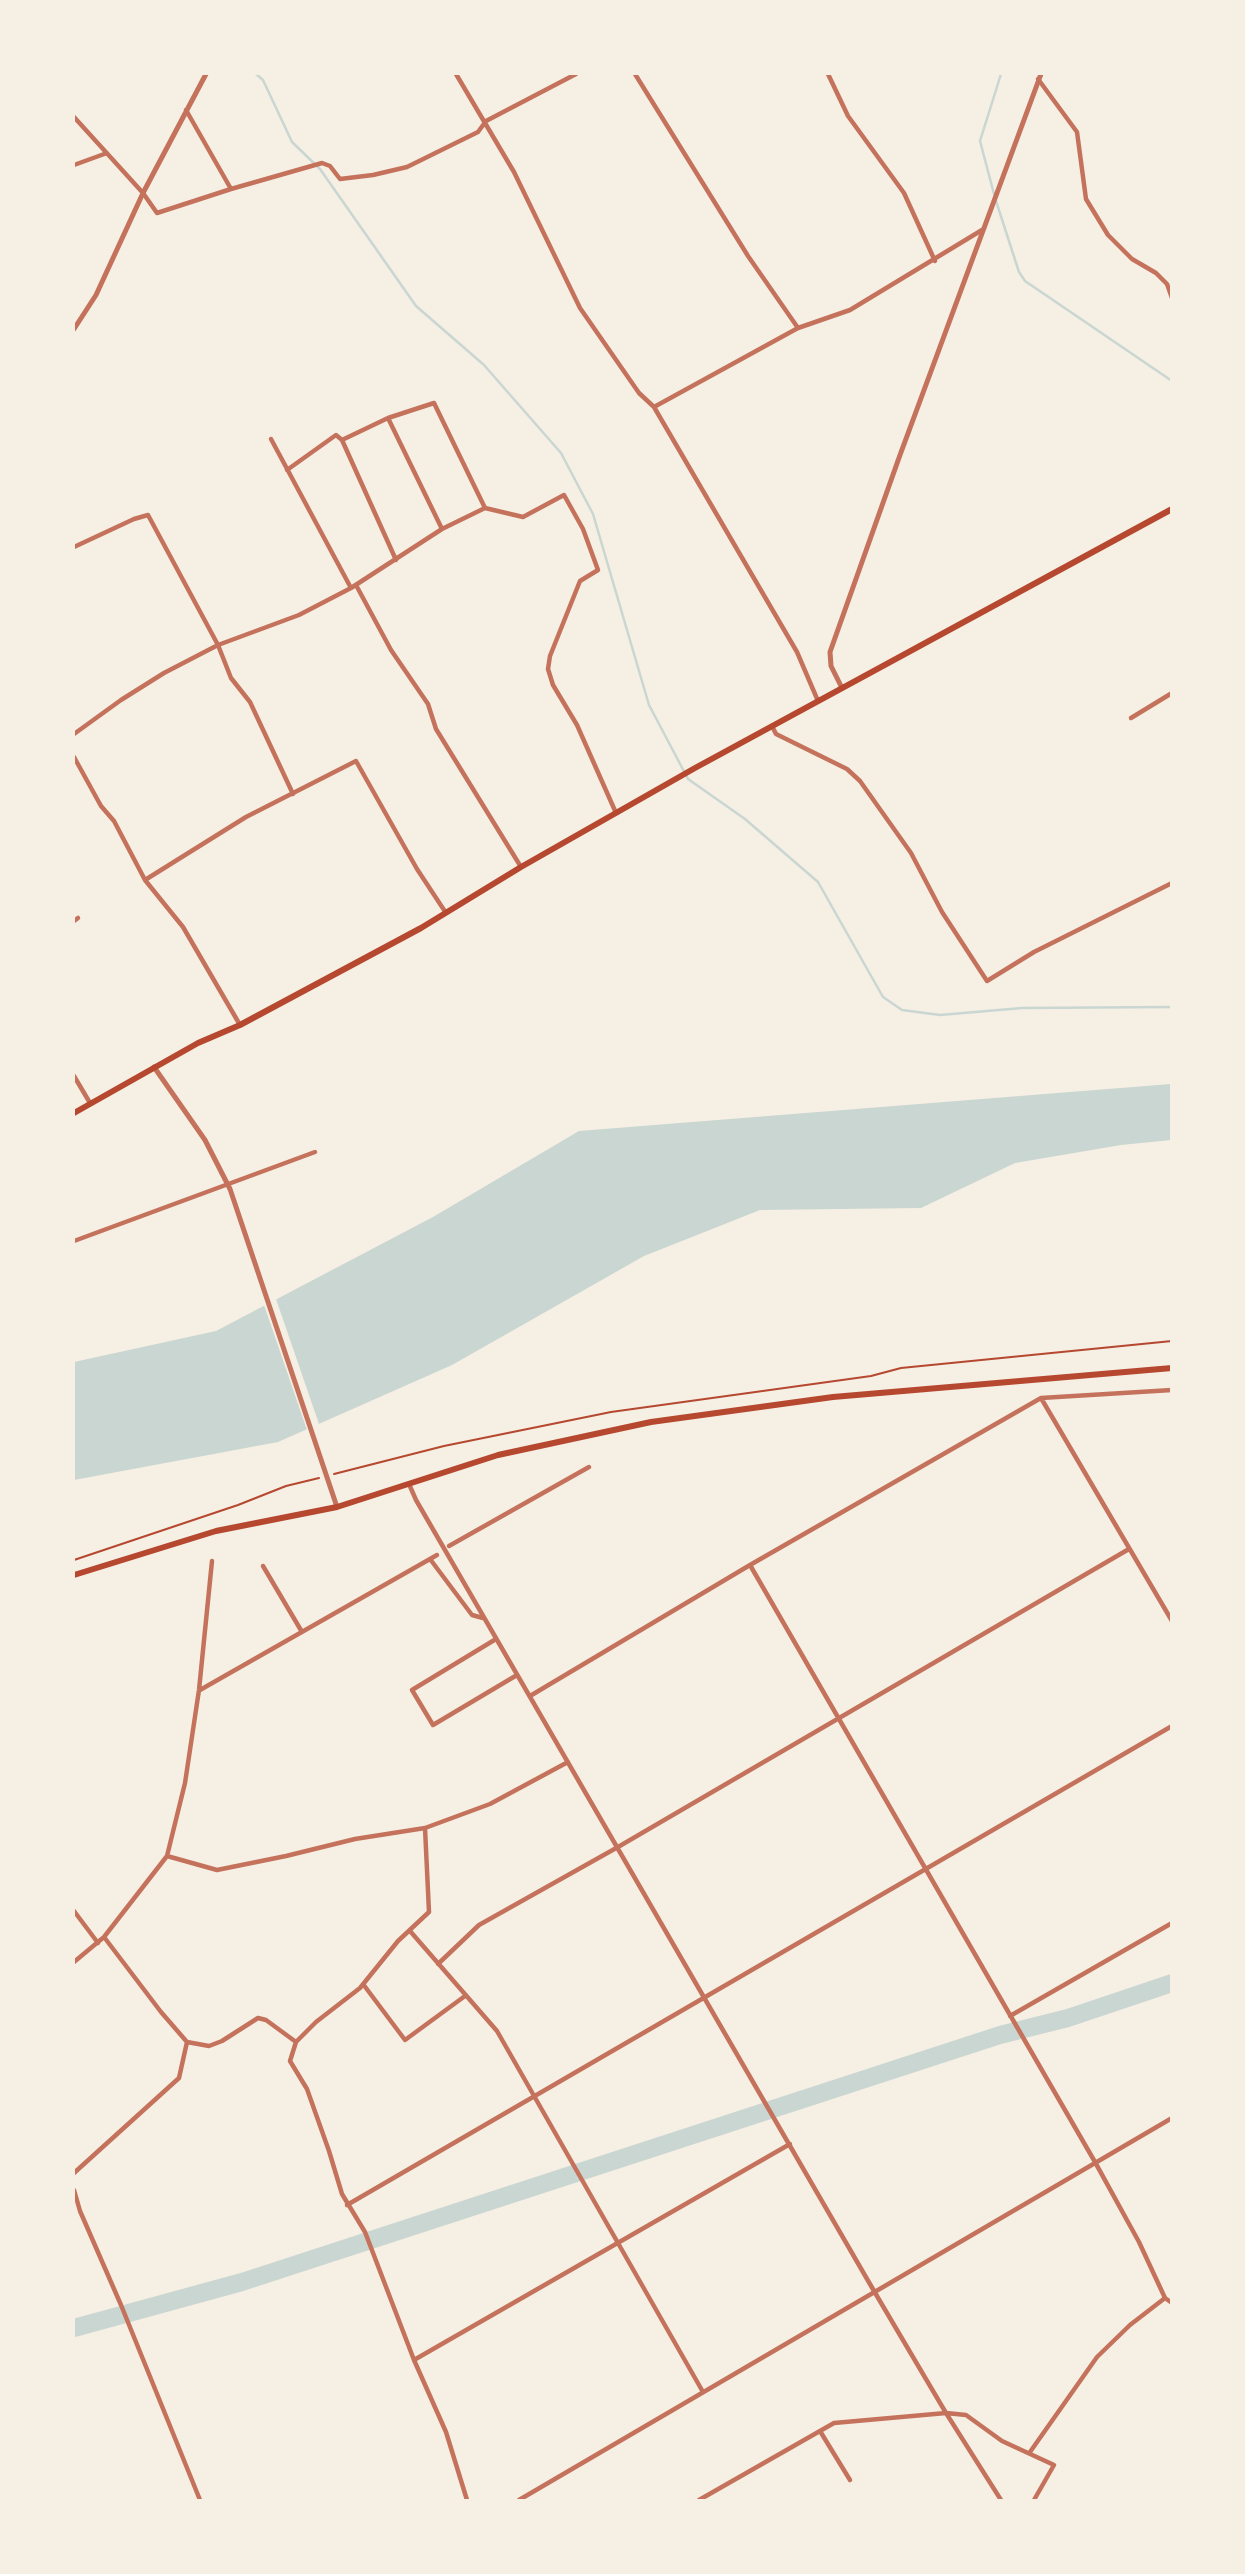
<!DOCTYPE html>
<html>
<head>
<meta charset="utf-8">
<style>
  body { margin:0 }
  #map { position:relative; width:1245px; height:2574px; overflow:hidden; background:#f6efe4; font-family:"Roboto Serif",serif }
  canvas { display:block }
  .frame { position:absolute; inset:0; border:75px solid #f6efe4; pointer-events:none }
</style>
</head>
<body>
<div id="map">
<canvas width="1245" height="2574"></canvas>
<div class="frame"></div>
</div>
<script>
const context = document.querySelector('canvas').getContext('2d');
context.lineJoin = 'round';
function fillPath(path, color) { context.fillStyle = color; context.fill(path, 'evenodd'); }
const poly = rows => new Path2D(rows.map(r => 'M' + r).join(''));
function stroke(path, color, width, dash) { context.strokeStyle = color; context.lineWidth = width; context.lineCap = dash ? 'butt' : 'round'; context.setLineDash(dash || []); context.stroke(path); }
const water = poly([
  [1171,1084,1171,1140,1121,1145,1015,1163,921,1208,760,1210,644,1256,452,1365,278,1442,74,1480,74,1362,216,1331,433,1217,579,1131]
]);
const pier = poly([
  [275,1296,320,1427,308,1433,263,1302]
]);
const stream = poly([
  [256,74,263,80,292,142,320,169,416,306,484,365,561,453,593,514,649,705,688,779,745,819,818,882,883,997,902,1010,940,1015,1022,1008,1172,1007],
  [994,194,980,141,1001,74],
  [996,201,1019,272,1025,281,1172,381]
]);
const river = poly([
  [74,2328,242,2282,1000,2035,1068,2018,1172,1983]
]);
const path = poly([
  [334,1474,444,1446,611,1412,871,1376,901,1368,1172,1341],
  [74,1560,238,1505,286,1486,319,1478]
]);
const minor = poly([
  [456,74,514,172,580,308,639,393,654,407,797,652,818,701],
  [635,74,748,256,798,328],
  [828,74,848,116,904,193,935,261],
  [1038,79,1077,132,1086,199,1108,235,1132,259,1156,273,1167,284,1172,298],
  [186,110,231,189],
  [74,117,143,193,157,213,231,189,322,163,330,166,340,179,373,175,407,167,478,132,486,121,576,74],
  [74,165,107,153],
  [654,407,798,328,850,310,982,230],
  [388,418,442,529],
  [271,439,351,588],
  [342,440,388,418,434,403,485,508],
  [287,470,336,435,342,440,396,560],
  [74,547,134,519,148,515,218,645,231,678,250,702,293,794],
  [356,585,391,650,428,704,436,729,521,867],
  [1131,718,1172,693],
  [772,726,776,734,847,769,860,781,911,853,942,912,987,981,1034,952,1172,883],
  [74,734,121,700,164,673,218,645,299,615,351,588,442,529,485,508,523,517,564,495,583,529,598,570,580,581,550,656,548,669,553,685,577,725,616,813],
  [74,757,101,806,114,821,145,880,183,927,240,1025],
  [145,880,246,817,356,761,417,869,446,913],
  [74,921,78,918],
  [74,1076,90,1103],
  [74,1241,315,1152],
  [1041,1398,1172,1621],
  [409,1484,416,1500,874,2291,946,2413,1001,2500],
  [449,1546,589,1467],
  [430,1559,472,1615,483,1618],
  [750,1565,1095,2162,1139,2242,1165,2298,1172,2303],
  [263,1566,302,1632],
  [496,1639,412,1690,433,1725,517,1675],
  [200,1690,437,1555],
  [530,1696,750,1565,1041,1398,1172,1390],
  [425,1828,429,1912,398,1941,360,1988,316,2022,296,2042,290,2061,307,2089,329,2151,342,2194,365,2232,414,2360,446,2432,467,2500],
  [167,1856,217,1870,286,1856,355,1839,425,1828,490,1804,568,1762],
  [74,1911,98,1943],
  [410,1931,497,2031,703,2392],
  [104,1937,161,2012,187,2042,209,2046,222,2041,258,2018,266,2020,296,2042],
  [74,1962,104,1937,167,1856,185,1783,199,1690,212,1561],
  [438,1964,479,1925,618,1847,1129,1549],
  [363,1984,405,2040,465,1996],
  [1010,2016,1172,1923],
  [74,2173,179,2078,187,2042],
  [74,2190,80,2211,121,2305,200,2500],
  [347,2205,1172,1726],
  [414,2360,790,2144],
  [820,2431,850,2480],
  [1030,2452,1097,2357,1130,2325,1165,2298],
  [519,2500,1172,2118],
  [699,2500,834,2423,946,2413,966,2415,1002,2441,1054,2465,1034,2500]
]);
const tertiary = poly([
  [74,329,96,295,143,193,206,74],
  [842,688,831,666,830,652,900,455,1041,74],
  [154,1067,205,1140,230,1189,337,1507]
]);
const secondary = poly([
  [74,1113,198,1043,240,1025,421,928,521,867,695,768,1172,509],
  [74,1575,216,1531,337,1507,498,1455,651,1422,833,1397,1172,1368]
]);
fillPath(water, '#c9d6d2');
fillPath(pier, '#f6efe4');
stroke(stream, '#c9d6d2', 2.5);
stroke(river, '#c9d6d2', 18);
stroke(path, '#b5482f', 2);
stroke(minor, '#c5725c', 4.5);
stroke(tertiary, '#c5725c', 5);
stroke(secondary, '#b5482f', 6);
</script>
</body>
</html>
